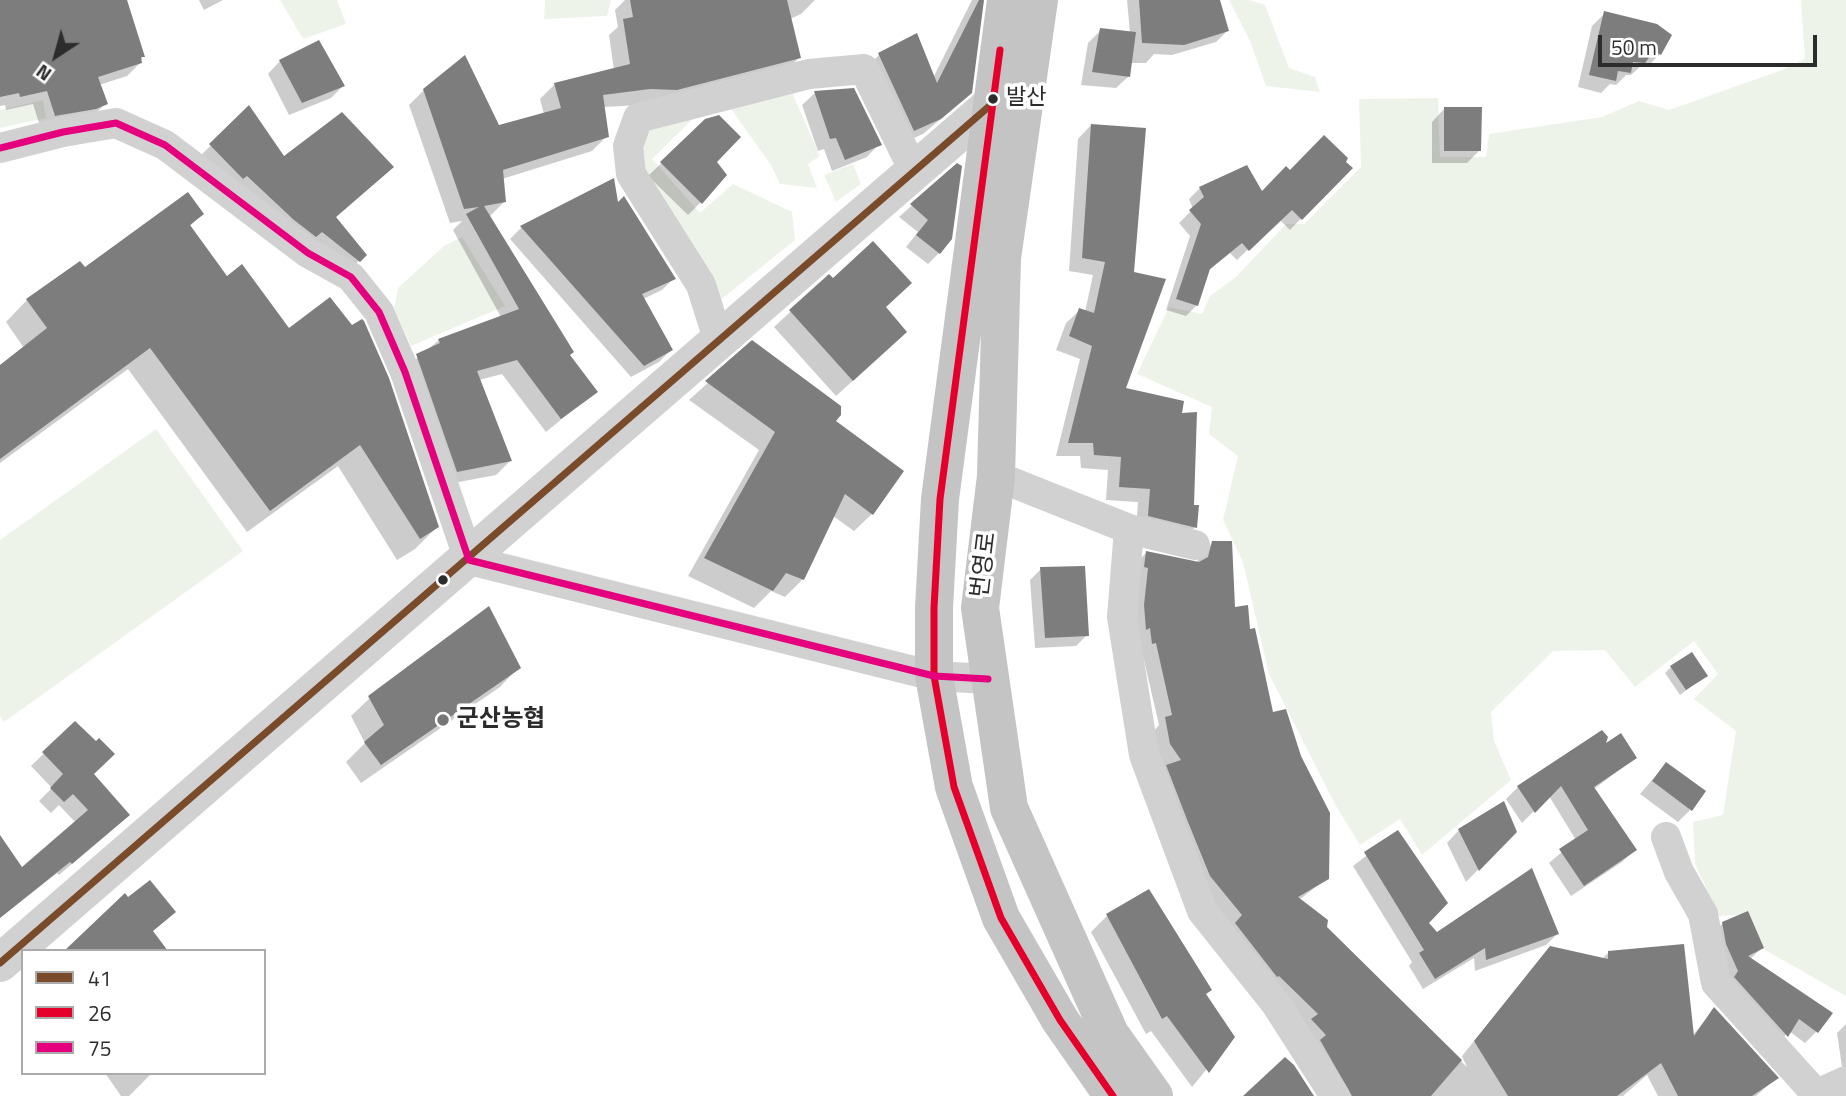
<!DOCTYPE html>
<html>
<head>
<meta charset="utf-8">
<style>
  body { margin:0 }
  #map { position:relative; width:1846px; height:1096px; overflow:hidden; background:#fff; font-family:"Titillium Web",sans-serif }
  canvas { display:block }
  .legend { position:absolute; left:21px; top:949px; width:245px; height:126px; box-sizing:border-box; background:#fff; border:2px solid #ababab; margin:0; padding:9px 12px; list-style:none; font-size:21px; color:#2c2c2c }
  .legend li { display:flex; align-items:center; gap:14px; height:35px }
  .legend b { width:35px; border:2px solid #ababab }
  .north { position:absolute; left:21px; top:21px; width:70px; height:70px; -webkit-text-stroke:5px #fff; paint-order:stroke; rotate:216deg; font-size:19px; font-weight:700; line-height:28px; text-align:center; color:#2c2c2c }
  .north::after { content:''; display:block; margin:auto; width:24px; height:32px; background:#2c2c2c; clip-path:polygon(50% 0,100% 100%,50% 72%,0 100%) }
  .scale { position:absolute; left:1598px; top:35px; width:219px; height:32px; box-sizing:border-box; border:4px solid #2c2c2c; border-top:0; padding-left:9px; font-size:21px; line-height:24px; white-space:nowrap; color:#2c2c2c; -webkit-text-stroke:5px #fff; paint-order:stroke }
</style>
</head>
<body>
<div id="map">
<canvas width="1846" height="1096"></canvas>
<ul class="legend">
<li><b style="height:9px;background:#7a4b2a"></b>41</li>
<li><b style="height:9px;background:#e4002b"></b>26</li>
<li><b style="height:9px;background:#e5007d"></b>75</li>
</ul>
<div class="north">N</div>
<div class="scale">50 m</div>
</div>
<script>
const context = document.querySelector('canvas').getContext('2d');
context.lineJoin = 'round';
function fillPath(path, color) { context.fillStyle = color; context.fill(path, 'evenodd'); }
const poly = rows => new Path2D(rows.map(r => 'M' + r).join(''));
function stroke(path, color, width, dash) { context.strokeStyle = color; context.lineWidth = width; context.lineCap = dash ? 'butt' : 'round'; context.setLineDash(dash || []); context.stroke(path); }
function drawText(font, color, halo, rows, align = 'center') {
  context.font = font + ' "Titillium Web","Noto Sans KR",sans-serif'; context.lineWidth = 7; context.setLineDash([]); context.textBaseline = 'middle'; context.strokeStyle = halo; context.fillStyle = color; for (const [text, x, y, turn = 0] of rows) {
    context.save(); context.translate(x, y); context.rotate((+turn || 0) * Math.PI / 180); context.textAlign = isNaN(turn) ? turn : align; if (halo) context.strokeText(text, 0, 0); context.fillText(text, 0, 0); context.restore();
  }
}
const green = poly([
  [280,0,337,0,346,24,303,39],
  [545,0,611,0,607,16,544,19],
  [1229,0,1249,0,1265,5,1289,68,1315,77,1320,92,1266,86,1250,41],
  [1801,0,1846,0,1846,996,1751,942,1739,915,1719,916,1695,864,1693,822,1723,815,1736,731,1694,699,1718,674,1694,641,1635,687,1605,650,1553,651,1491,712,1494,741,1511,780,1422,855,1400,819,1360,845,1336,806,1269,674,1243,562,1223,520,1238,456,1209,434,1212,407,1137,374,1169,307,1202,314,1210,296,1236,277,1286,224,1304,224,1361,167,1359,99,1438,98,1440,157,1486,157,1489,134,1602,117,1639,101,1669,110,1782,70,1805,59],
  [790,88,820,156,808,164,817,188,780,184,771,165,724,99],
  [43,100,46,118,0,128,0,110],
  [703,109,652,159,700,213,733,184,792,212,795,240,718,302,638,164,640,134],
  [853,164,861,184,836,202,824,175],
  [462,237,505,306,411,346,394,309,398,288,444,246],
  [156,429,243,551,4,722,0,716,0,540]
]);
const shadow = poly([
  [0,0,127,0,143,56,140,63,127,76,99,85,106,103,92,117,41,129,33,104,6,110,5,105,0,106],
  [199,0,223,0,204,10],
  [625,0,815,0,801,14,790,19,799,58,784,72,661,104,603,107,607,136,592,151,502,179,504,202,489,217,569,355,596,391,546,432,502,374,479,380,510,461,496,475,443,485,403,370,439,340,501,317,453,230,462,221,450,223,409,105,424,90,498,128,544,114,540,99,555,84,614,70,609,35,618,27,615,10],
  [972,0,982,0,954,108,923,134,898,145,863,71,879,55,933,78],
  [1127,0,1218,0,1227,31,1216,42,1172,55,1154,54,1146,63,1130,63,1129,76,1116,88,1081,85,1088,43,1101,30,1130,33],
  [1605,13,1660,54,1647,67,1643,64,1631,75,1626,75,1616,85,1610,84,1601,93,1578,87,1592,26],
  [280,61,343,86,331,98,289,115,268,74],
  [853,89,879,144,867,157,832,171,824,149,818,151,802,105,815,93],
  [249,108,284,158,392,167,335,218,365,255,343,276,195,161],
  [1444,109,1480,150,1467,163,1432,163,1432,122],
  [706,120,701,202,688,215,648,176],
  [1091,125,1123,390,1180,414,1195,527,1182,540,1136,529,1138,502,1106,500,1108,470,1081,468,1080,456,1056,456,1080,359,1056,350,1066,323,1080,310,1085,312,1093,275,1069,271,1078,139],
  [1344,162,1350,168,1290,230,1279,219,1237,260,1230,253,1208,271,1197,305,1186,316,1166,310,1190,236,1179,223,1193,209,1189,199,1200,188,1262,193,1290,172],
  [957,165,939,253,928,264,906,247,918,232,899,217],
  [613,181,617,205,674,278,662,290,643,299,671,350,659,362,631,377,510,239,521,228],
  [202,214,189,227,226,278,437,527,415,549,397,560,338,466,247,532,128,369,0,463,0,364,2,366,24,348,6,322,27,300],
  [829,276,884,308,889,348,836,396,774,327],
  [752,343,833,422,872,514,854,531,833,516,803,579,785,597,771,591,754,608,688,576,759,450,689,400],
  [1213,543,1233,608,1248,631,1272,715,1327,878,1299,900,1467,1067,1462,1056,1550,948,1602,959,1608,953,1693,1035,1714,1009,1776,1078,1756,1096,1658,1096,1647,1075,1623,1096,1346,1096,1197,890,1158,758,1153,732,1159,725,1143,656,1139,656,1133,566,1146,553,1197,563,1199,556],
  [1041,569,1087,635,1076,646,1035,648,1030,580],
  [1671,667,1706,675,1680,695,1665,673],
  [518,668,500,687,361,783,346,762,365,743,351,716,370,698],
  [75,723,92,774,115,827,59,875,57,873,0,918,0,838,22,869,76,823,59,805,51,813,39,801,52,788,31,766],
  [1635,758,1594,789,1635,850,1622,862,1571,896,1549,863,1576,840,1549,796,1522,823,1506,799,1518,787],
  [1666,764,1690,810,1678,822,1640,794],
  [1459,830,1515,832,1466,882,1447,843],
  [1397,832,1426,923,1436,934,1557,934,1546,945,1475,971,1474,958,1423,989,1409,966,1412,962,1353,866],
  [1107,916,1204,994,1233,1037,1192,1087,1151,1031,1146,1034,1091,932],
  [1723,923,1762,948,1750,959,1817,1031,1805,1043,1789,1031,1776,1046,1724,989,1712,935],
  [1846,1024,1846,1094,1837,1033],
  [105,1073,152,1073,129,1096,121,1096]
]);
const building = poly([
  [0,0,127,0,145,57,141,57,142,63,98,77,108,104,96,109,55,116,47,91,20,97,19,93,0,97],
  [630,0,787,0,801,58,677,90,650,89,603,95,609,137,503,170,506,202,484,206,574,352,570,355,598,392,561,419,517,360,477,371,512,461,457,472,416,354,440,343,438,339,519,309,466,214,479,207,464,209,423,89,465,55,499,125,561,108,554,83,630,64,623,19,633,17],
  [979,0,984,0,972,93,941,119,914,131,878,53,917,33,937,83],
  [1139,0,1220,0,1229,31,1184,45,1142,43],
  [1604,11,1657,24,1672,35,1661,55,1654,51,1645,63,1633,62,1631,73,1618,71,1616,81,1589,75],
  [1100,28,1136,32,1130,77,1092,72],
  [319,40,345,86,302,103,279,60],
  [854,88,882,145,845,160,836,138,830,139,814,91],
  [249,105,284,156,342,112,394,167,336,217,367,255,360,262,322,232,316,237,294,220,247,176,243,179,209,144],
  [1444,107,1482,107,1481,151,1444,151],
  [719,115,741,137,717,162,727,175,702,204,660,162,705,119],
  [1091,124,1146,128,1134,272,1166,279,1126,388,1184,401,1182,413,1197,412,1194,505,1199,505,1197,528,1148,516,1150,489,1119,487,1121,457,1094,455,1093,443,1068,443,1092,346,1069,336,1079,308,1094,313,1105,262,1082,258],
  [1324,135,1348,158,1346,162,1353,168,1302,220,1292,210,1249,251,1242,243,1210,269,1198,306,1176,299,1201,224,1189,210,1204,197,1199,187,1247,165,1262,191,1286,166,1290,170],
  [957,163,962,166,952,239,940,254,916,235,928,220,910,204],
  [614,178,618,202,624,196,676,279,642,294,673,350,644,366,520,226],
  [188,192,204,214,190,225,227,276,242,264,289,328,330,297,352,325,362,319,364,321,389,378,439,527,420,539,360,445,270,511,150,348,0,459,0,365,47,328,26,299,80,261,85,267],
  [873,241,912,283,886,307,907,332,853,381,789,310,829,274,833,278],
  [752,340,841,406,841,415,836,421,904,471,873,515,845,494,804,580,786,573,773,591,704,558,775,432,705,381],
  [1212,541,1232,541,1235,607,1248,605,1250,629,1255,628,1273,712,1286,709,1301,756,1330,813,1329,879,1298,897,1328,920,1327,927,1462,1060,1431,1096,1352,1096,1320,1040,1326,1035,1311,1019,1318,1014,1279,976,1277,977,1235,923,1242,915,1210,876,1188,822,1166,765,1181,760,1170,744,1165,717,1172,715,1156,643,1152,644,1150,628,1146,630,1144,605,1148,568,1144,567,1146,551,1199,562,1208,557],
  [1085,566,1089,636,1045,638,1040,567],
  [489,606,521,668,381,765,364,742,384,725,368,696],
  [1692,652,1708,676,1686,690,1670,666],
  [75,721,96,741,99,738,115,754,94,774,130,815,72,864,70,862,0,918,0,835,22,867,88,810,73,794,64,802,50,788,63,774,42,752],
  [1602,730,1608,737,1606,743,1621,733,1637,758,1594,787,1637,850,1584,886,1559,849,1588,830,1561,786,1535,813,1517,786],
  [1666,762,1706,791,1692,811,1652,781],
  [1504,801,1517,832,1479,871,1458,829],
  [1398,830,1448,903,1429,923,1437,932,1532,868,1559,934,1486,960,1485,948,1435,979,1419,953,1424,950,1364,852],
  [150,880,176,912,153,931,168,951,64,951,125,893,128,897],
  [1149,889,1212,990,1206,994,1235,1037,1209,1073,1167,1016,1162,1019,1106,914],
  [1748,911,1764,948,1748,956,1833,1013,1818,1033,1799,1019,1788,1037,1734,977,1738,971,1726,944,1722,922],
  [1684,944,1694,1036,1714,1007,1779,1078,1752,1096,1678,1096,1661,1063,1617,1096,1508,1096,1474,1041,1550,946,1608,959,1608,951],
  [1285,1057,1294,1065,1314,1096,1243,1096]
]);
const minor = poly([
  [0,148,63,132,116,123,165,145,308,253,351,277,379,312,405,372,469,560,934,676,988,679],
  [719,342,701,285,631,174,628,146,638,118,809,74,864,69,914,171],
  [996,476,1129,529,1195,545],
  [1129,529,1122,617,1144,755,1202,911,1276,1004,1335,1096],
  [1666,837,1679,872,1703,914,1716,983,1818,1096],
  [1813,1096,1846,1081]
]);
const tertiary = poly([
  [0,963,993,103]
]);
const primary = poly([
  [1006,0,940,499,934,608,934,676,954,787,1001,918,1060,1020,1113,1096],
  [1039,0,1002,258,996,476,980,608,1009,808,1110,1034,1154,1096]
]);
const bus1 = poly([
  [0,963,993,103]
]);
const bus2 = poly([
  [1000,50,940,499,934,608,934,676,954,787,1001,918,1060,1020,1113,1096]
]);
const bus3 = poly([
  [0,148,63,132,116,123,165,145,308,253,351,277,379,312,405,372,469,560,934,676,988,679]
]);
const markers = [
  [993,99,6,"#2c2c2c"],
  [443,580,6,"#2c2c2c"],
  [443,720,7,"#767676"]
];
const busNames = [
  ["발산",1006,99]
];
const streetNames = [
  ["번영로",985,565,-83]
];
const poiNames = [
  ["군산농협",457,720]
];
fillPath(green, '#eef3ea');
fillPath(shadow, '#0003');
fillPath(building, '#7d7d7d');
stroke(minor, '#d1d1d1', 30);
stroke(tertiary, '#d1d1d1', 38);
stroke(primary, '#c4c4c4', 38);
stroke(bus1, '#7a4b2a', 7);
stroke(bus2, '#e4002b', 7);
stroke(bus3, '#e5007d', 7);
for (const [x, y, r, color] of markers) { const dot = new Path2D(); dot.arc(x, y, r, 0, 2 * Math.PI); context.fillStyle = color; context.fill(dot); stroke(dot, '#fff', 2.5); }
drawText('22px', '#2c2c2c', '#fff', busNames, 'left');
drawText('24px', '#2c2c2c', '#fff', streetNames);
drawText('bold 24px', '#2c2c2c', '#fff', poiNames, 'left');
</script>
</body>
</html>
